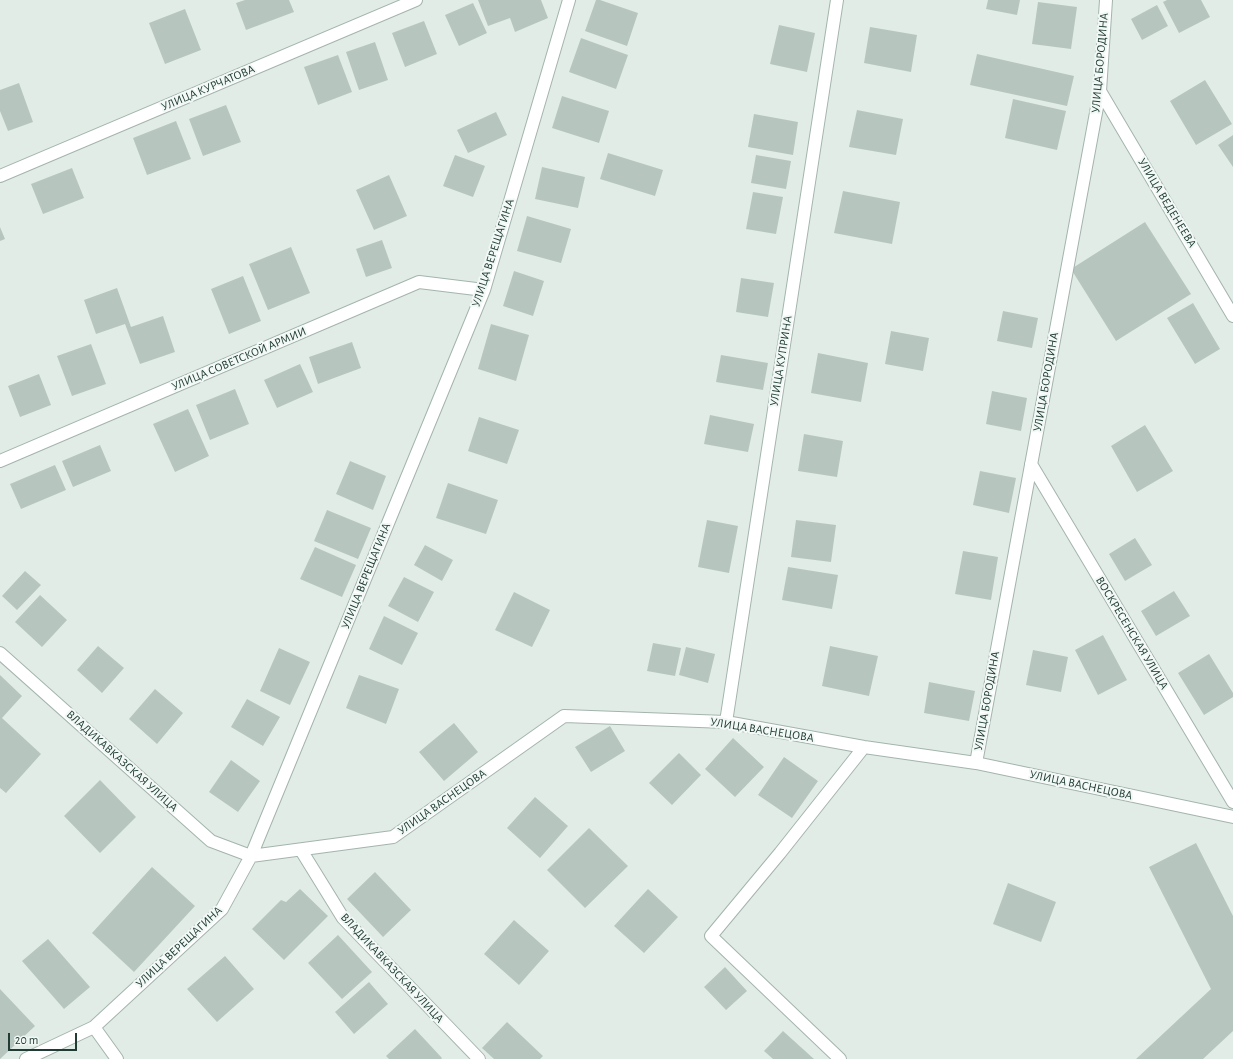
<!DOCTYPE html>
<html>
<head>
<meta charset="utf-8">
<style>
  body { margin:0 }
  #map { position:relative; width:1233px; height:1059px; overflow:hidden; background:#e1ece6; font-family:"Alegreya Sans",sans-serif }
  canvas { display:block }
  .scale { position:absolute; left:8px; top:1033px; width:69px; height:18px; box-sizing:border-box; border:2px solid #213c34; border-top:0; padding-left:5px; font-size:12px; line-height:14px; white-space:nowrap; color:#213c34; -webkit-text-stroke:3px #f1f8f5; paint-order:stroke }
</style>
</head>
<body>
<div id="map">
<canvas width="1233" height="1059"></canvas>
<div class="scale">20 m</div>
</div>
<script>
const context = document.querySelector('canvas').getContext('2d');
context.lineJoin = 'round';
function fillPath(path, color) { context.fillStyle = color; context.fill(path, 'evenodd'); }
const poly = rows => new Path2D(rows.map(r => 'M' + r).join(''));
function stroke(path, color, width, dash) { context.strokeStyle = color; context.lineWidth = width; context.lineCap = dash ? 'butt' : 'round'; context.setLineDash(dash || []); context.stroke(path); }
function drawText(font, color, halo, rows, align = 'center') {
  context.font = font + ' "Alegreya Sans",sans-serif'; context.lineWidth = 4; context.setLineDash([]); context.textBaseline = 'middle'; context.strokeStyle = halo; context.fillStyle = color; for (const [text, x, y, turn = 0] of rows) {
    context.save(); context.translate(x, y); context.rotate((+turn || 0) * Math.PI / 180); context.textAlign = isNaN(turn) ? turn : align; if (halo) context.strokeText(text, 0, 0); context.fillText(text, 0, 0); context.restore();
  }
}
const building = poly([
  [245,0,289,0,294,12,246,30,236,3],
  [478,0,541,0,548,18,515,32,510,18,488,26],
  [596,0,600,0,638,13,627,46,585,31],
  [988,0,1020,0,1017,15,986,9],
  [1167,0,1201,0,1210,17,1179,33,1163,2],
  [1038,2,1077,7,1071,49,1032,44],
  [473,3,487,33,459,46,445,15],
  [1157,5,1168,26,1142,40,1131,19],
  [185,9,201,50,165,64,149,23],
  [424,21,437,54,405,67,392,33],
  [779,25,815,33,807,72,770,64],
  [870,27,917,35,911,72,864,63],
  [581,38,628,55,616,89,569,72],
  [375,42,388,80,359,90,346,52],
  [977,54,1074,76,1067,106,970,85],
  [338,55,352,92,318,105,304,67],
  [1205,80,1232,124,1196,145,1170,101],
  [19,83,33,122,8,131,0,111,0,90],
  [562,96,609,111,599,143,552,128],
  [1013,99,1066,111,1057,150,1005,138],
  [226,105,241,142,203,156,189,119],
  [857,110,903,119,896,155,849,147],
  [496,112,507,135,468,153,457,130],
  [754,114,798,122,793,155,748,147],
  [176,121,191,159,147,175,133,138],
  [1233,135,1233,167,1218,145],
  [608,153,663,170,655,196,600,179],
  [455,155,485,166,473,197,443,186],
  [756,155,791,161,786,189,751,183],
  [542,167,585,177,578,208,535,199],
  [72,168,84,198,43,214,31,184],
  [389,175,407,216,374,230,356,190],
  [843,191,900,202,892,244,834,233],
  [753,192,783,197,776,234,746,229],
  [527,216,571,229,561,263,517,251],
  [1145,222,1191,294,1116,341,1071,269],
  [0,227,5,239,0,241],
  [382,240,392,268,366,277,356,249],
  [291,247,310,293,268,310,249,264],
  [514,271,544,281,533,316,503,306],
  [243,276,261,321,229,334,211,289],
  [741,278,774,283,768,317,736,312],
  [117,288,131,327,163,316,175,352,140,364,125,324,96,334,84,300],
  [1193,303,1220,349,1195,364,1167,318],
  [1003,311,1038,318,1032,348,997,341],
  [491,324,529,335,516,381,478,369],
  [891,331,929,338,923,371,885,364],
  [352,342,361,368,318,384,309,357],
  [91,344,106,384,72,396,57,356],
  [818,353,868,363,861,402,811,393],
  [721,355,768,363,763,390,716,382],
  [300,364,313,392,277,408,264,380],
  [39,374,51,405,20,417,8,386],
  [235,389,249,424,210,440,196,405],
  [992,391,1027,398,1021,431,986,424],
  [188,409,209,456,175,472,153,424],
  [710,415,754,424,748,452,704,444],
  [479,417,519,430,507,464,468,451],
  [1145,425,1173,471,1137,492,1111,446],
  [804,434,843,441,837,477,798,471],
  [100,445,111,471,73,487,62,461],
  [350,461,386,476,373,510,336,494],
  [55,465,66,490,21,509,10,484],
  [980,471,1016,478,1009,513,973,505],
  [448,483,498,500,486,534,436,518],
  [327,510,371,528,358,559,314,541],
  [707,520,738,526,729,573,698,567],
  [796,520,836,525,831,562,791,557],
  [1135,538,1152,565,1125,581,1109,554],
  [425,545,453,560,442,581,414,565],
  [315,547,356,565,342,597,300,579],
  [963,551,998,557,991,600,955,594],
  [788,567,838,575,832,609,782,600],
  [25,571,41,585,17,610,2,596],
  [404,577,434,592,418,622,388,606],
  [1174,591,1190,616,1156,636,1141,611],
  [514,592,550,610,532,647,495,630],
  [40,595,67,620,42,647,15,622],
  [384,616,418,633,402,665,369,649],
  [1103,635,1127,680,1098,695,1075,650],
  [653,643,681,648,675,676,647,671],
  [98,646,124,668,102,693,77,670],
  [830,646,878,656,869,696,822,686],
  [686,647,715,654,708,683,679,675],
  [279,648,310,662,290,705,260,691],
  [1033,650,1068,657,1061,692,1026,685],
  [1209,654,1233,693,1233,697,1204,715,1178,673],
  [0,675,22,696,2,718,41,754,6,793,0,788],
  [359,675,399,689,386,724,346,708],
  [929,682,975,691,969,721,924,713],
  [155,689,183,713,157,744,129,719],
  [247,699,280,717,263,746,231,727],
  [454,723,478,752,444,781,419,752],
  [610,726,625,751,591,772,575,747],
  [733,738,764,767,735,797,705,769],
  [679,753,701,775,672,805,649,783],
  [784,757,818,781,792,818,758,795],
  [231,760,260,781,238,812,209,792],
  [100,780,136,817,100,853,64,816],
  [535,797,568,826,540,858,507,828],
  [589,828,628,866,585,908,547,870],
  [1196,843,1233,916,1233,1031,1203,1059,1136,1059,1211,989,1149,867],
  [152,867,195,906,134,972,92,933],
  [375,872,411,910,383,937,347,899],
  [1008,883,1056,902,1041,942,993,924],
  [300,889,328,916,284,960,252,929,281,900,286,902],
  [648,889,678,917,644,953,614,926],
  [514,920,549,951,519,985,484,954],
  [338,935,372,972,342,999,308,963],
  [48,939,90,987,64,1009,22,961],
  [225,956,254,989,217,1022,187,989],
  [725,967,747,991,726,1010,704,987],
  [369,982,388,1004,354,1034,335,1012],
  [0,989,35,1026,0,1059],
  [507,1022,543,1056,540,1059,494,1059,482,1048],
  [415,1029,442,1058,441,1059,389,1059,386,1056],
  [783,1031,814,1059,773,1059,764,1051]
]);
const street = poly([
  [1100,91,1233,316],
  [0,176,416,0],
  [0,461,419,282,484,290],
  [1031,464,1233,802],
  [0,653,211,841,251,856,393,837,564,716,726,722,864,747,976,763,1233,817],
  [726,722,837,0],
  [976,763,1100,91,1106,0],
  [301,850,343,918,479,1059],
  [94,1027,117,1059],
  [26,1059,94,1027,222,909,251,856,484,290,569,0],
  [840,1059,711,936,780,853,864,747]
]);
const streetNames = [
  ["УЛИЦА БОРОДИНА",1100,63,-85],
  ["УЛИЦА КУРЧАТОВА",208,88,-23],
  ["УЛИЦА ВЕДЕНЕЕВА",1167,203,59],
  ["УЛИЦА ВЕРЕЩАГИНА",493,253,-72],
  ["УЛИЦА СОВЕТСКОЙ АРМИИ",239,359,-23],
  ["УЛИЦА КУПРИНА",781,361,-81],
  ["УЛИЦА БОРОДИНА",1046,382,-80],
  ["УЛИЦА ВЕРЕЩАГИНА",366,576,-68],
  ["ВОСКРЕСЕНСКАЯ УЛИЦА",1132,633,59],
  ["УЛИЦА БОРОДИНА",987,701,-80],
  ["УЛИЦА ВАСНЕЦОВА",762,730,9],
  ["ВЛАДИКАВКАЗСКАЯ УЛИЦА",122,761,42],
  ["УЛИЦА ВАСНЕЦОВА",1081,785,12],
  ["УЛИЦА ВАСНЕЦОВА",442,802,-35],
  ["УЛИЦА ВЕРЕЩАГИНА",179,947,-43],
  ["ВЛАДИКАВКАЗСКАЯ УЛИЦА",392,968,47]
];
fillPath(building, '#b6c6bf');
stroke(street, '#a4b4ad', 14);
stroke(street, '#fff', 12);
drawText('12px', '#213c34', '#f1f8f5', streetNames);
</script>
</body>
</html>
